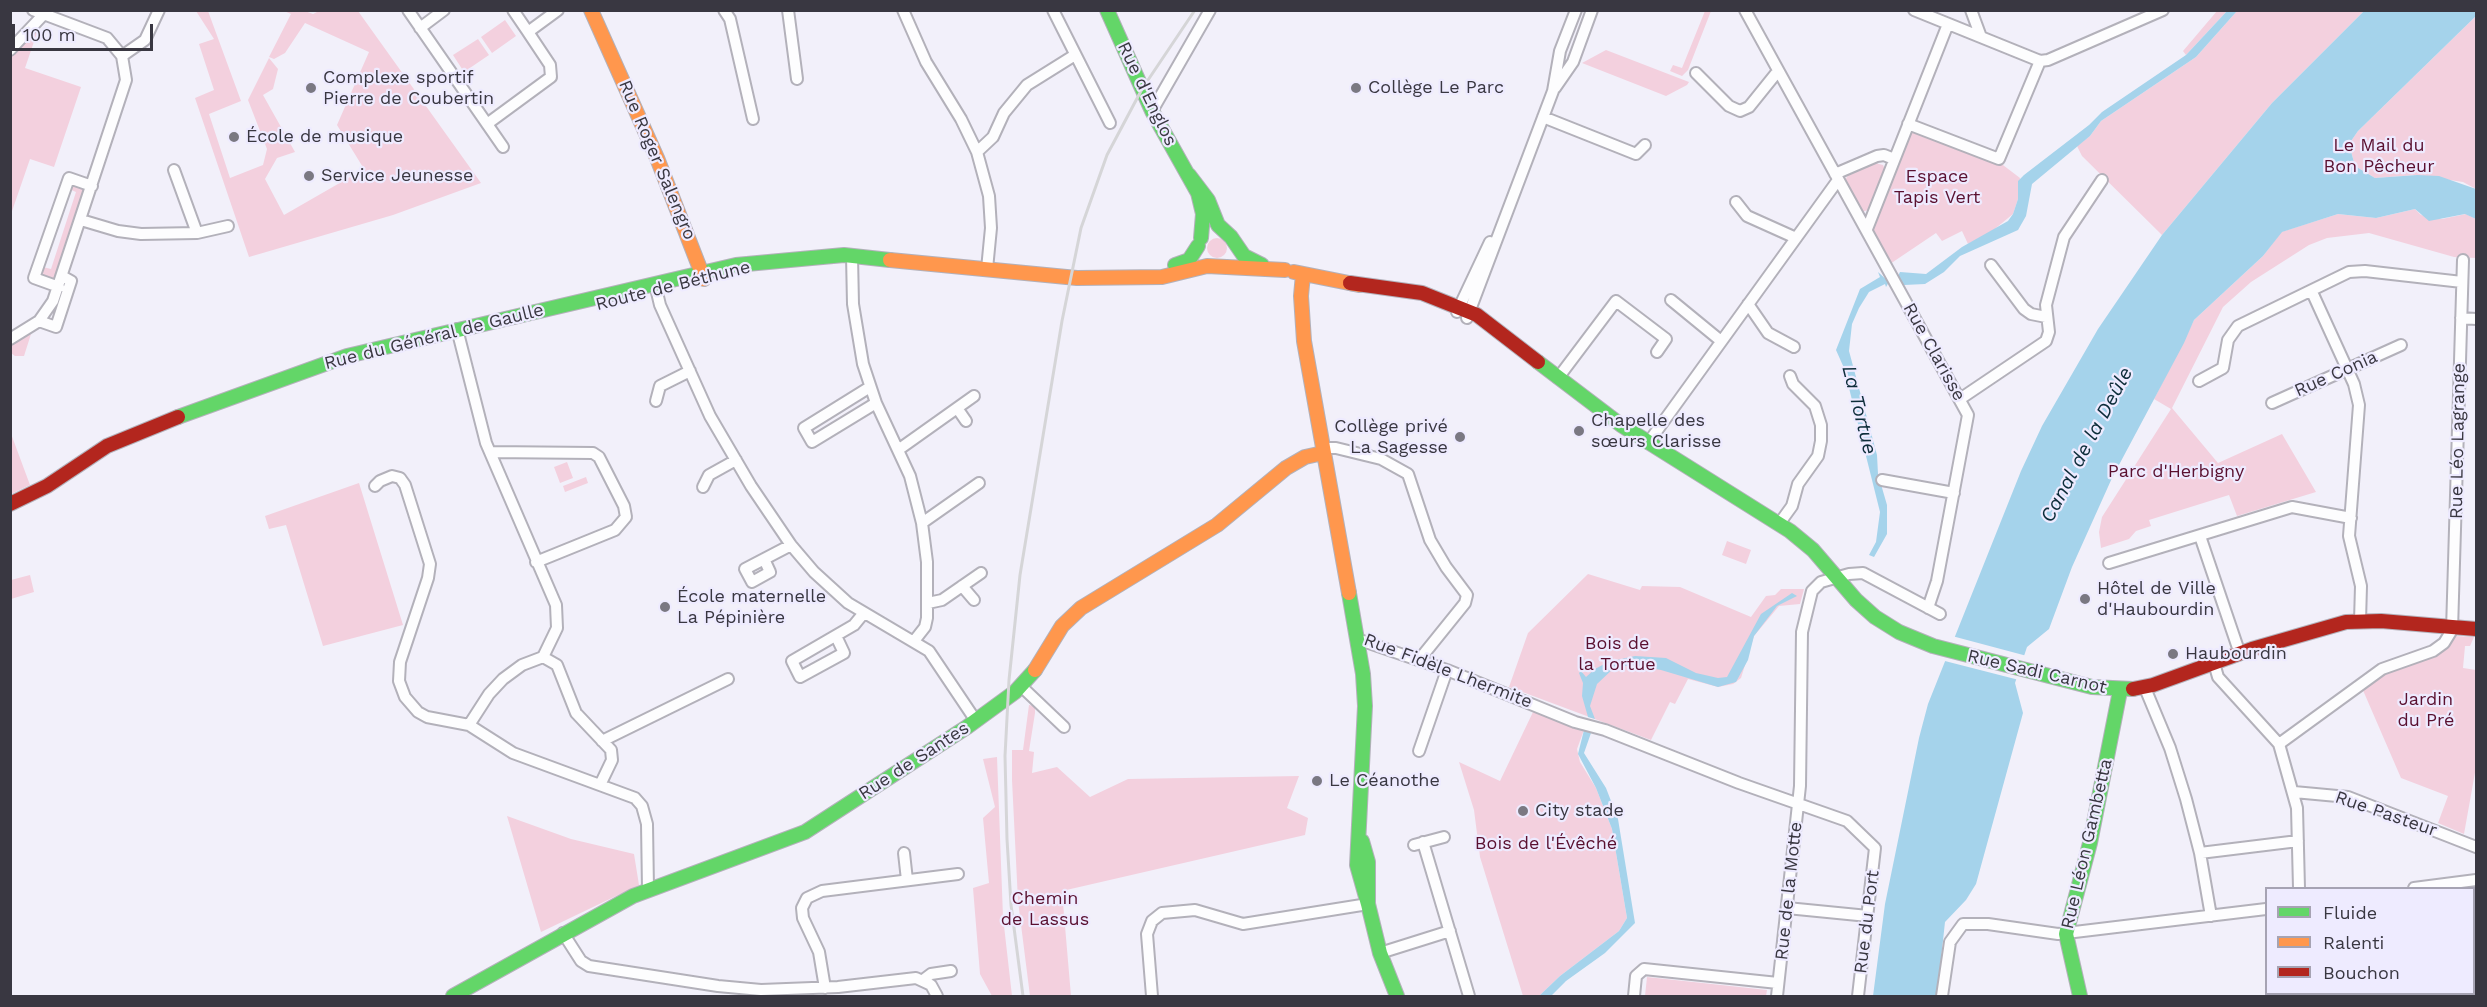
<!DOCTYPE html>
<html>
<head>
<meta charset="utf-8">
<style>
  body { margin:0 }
  #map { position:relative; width:2487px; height:1007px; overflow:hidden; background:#f2f0fa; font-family:"Work Sans",sans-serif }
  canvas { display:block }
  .frame { position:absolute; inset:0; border:12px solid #393741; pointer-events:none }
  .legend { position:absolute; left:2265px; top:887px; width:210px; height:108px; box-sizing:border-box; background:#eeebff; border:2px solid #a6a3b3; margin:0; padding:8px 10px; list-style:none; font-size:18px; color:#393741 }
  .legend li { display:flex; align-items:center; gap:12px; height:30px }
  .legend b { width:30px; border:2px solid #a6a3b3 }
  .scale { position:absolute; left:12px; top:24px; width:141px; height:27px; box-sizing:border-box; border:3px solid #393741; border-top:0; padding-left:8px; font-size:18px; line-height:21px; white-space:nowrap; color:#393741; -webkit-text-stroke:4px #eeebff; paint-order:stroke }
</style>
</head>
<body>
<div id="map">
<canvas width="2487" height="1007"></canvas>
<div class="frame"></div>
<ul class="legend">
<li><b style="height:8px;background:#63d668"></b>Fluide</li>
<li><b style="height:8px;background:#ff974d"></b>Ralenti</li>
<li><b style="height:8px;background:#b3261e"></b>Bouchon</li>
</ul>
<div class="scale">100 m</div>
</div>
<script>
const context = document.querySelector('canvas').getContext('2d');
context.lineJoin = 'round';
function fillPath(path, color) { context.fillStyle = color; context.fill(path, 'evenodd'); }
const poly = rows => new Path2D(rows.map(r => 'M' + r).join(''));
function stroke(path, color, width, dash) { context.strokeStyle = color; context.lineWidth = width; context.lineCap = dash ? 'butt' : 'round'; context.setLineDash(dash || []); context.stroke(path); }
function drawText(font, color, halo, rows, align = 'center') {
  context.font = font + ' "Work Sans",sans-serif'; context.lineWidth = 4.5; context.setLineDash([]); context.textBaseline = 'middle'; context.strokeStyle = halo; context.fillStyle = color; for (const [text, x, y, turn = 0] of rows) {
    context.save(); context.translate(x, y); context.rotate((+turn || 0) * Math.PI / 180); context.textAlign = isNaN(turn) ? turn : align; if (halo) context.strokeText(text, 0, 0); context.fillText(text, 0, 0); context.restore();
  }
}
const green = poly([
  [196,11,208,11,241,101,209,114,230,178,263,165,267,149,248,100,269,58,278,69,273,89,263,95,295,152,277,158,265,179,284,215,364,169,337,125,369,52,305,23,285,53,274,59,269,57,291,14,284,11,305,11,313,14,319,11,358,11,481,183,393,215,249,257,195,98,214,90,199,44,214,39],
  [1705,11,1711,11,1688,70,1682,76,1670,71,1673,65,1682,68],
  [2217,11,2227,11,2186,55,2183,51],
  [2237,11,2364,11,2272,103,2162,235,2082,156,2077,146,2090,136,2101,121,2196,57],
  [2476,16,2476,189,2463,182,2417,175,2375,178,2355,166,2349,144,2358,131],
  [505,20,516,36,492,53,481,37],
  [39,27,25,68,81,87,54,167,30,159,11,214,11,57],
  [478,39,489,55,464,72,453,55],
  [1606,50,1689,82,1687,85,1666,96,1582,63],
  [1912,129,1999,162,2020,178,2018,199,2013,214,1991,232,1968,244,1962,231,1942,241,1936,233,1890,264,1870,229],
  [1871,162,1883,165,1886,172,1871,209,1862,212,1845,180,1850,172],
  [75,185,82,186,85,193,55,279,51,280,44,276,42,271,43,267,51,269,76,192,69,189],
  [2415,209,2421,215,2442,219,2466,214,2476,219,2476,258,2454,257,2369,233,2327,238,2309,245,2251,282,2223,307,2172,408,2218,463,2282,434,2316,492,2237,516,2229,495,2149,520,2151,526,2136,531,2129,539,2101,548,2099,532,2102,517,2171,409,2154,399,2194,320,2263,256,2281,232,2338,214,2376,218],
  '1207 248a10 10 0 1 1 20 0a10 10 0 1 1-20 0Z',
  [31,334,24,356,15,356,11,353,10,343],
  [10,431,30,485,11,494,10,494],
  [567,462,573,478,560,483,554,467],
  [586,477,588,483,565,492,563,486],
  [359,483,403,625,323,646,286,525,269,529,265,516],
  [1727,541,1751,550,1746,564,1722,555],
  [1588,574,1640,590,1642,586,1680,587,1751,617,1766,596,1775,595,1781,589,1804,589,1800,604,1779,606,1754,636,1741,678,1733,684,1718,687,1688,679,1675,704,1670,702,1651,740,1509,687,1528,633],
  [30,575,34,592,11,599,11,580],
  [2454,636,2474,637,2470,646,2465,646,2463,668,2476,670,2476,767,2464,834,2438,823,2448,796,2401,778,2362,688,2385,672,2428,659],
  [1029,705,1035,706,1035,713,1029,751,1034,752,1032,773,1057,767,1090,797,1128,779,1299,776,1287,808,1308,818,1305,835,1062,891,1071,996,1030,996,1018,901,1012,780,1012,750,1023,750],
  [1533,712,1584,730,1577,749,1580,762,1596,788,1612,829,1627,918,1619,931,1560,976,1539,996,1523,996,1480,857,1474,810,1459,762,1500,781],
  [997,757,1003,917,1012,996,992,996,980,974,973,888,989,883,983,818,995,807,983,759],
  [507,816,571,839,634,854,639,885,541,932],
  [1647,977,1767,990,1766,996,1645,996]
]);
const water = poly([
  [2227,11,2237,11,2196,57,2101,121,2090,136,2032,184,2026,216,2018,230,1960,256,1944,272,1925,284,1904,285,1899,283,1897,278,1900,272,1926,274,1962,247,2008,221,2013,214,2018,199,2018,181,2024,175,2089,125,2102,112,2186,55],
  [2364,11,2476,11,2476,16,2358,131,2349,144,2355,166,2375,178,2417,175,2439,176,2476,189,2476,219,2465,214,2429,221,2415,209,2376,218,2338,214,2282,232,2263,256,2194,320,2184,343,2112,478,2072,567,2049,629,2027,647,2015,683,2023,713,1976,884,1966,900,1945,922,1937,996,1873,996,1885,904,1919,738,1928,704,2021,471,2042,426,2098,329,2162,235,2272,103],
  [1878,272,1889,282,1886,287,1885,284,1869,292,1859,308,1852,324,1849,351,1877,455,1878,474,1887,505,1887,534,1874,557,1869,555,1876,542,1880,512,1844,368,1836,350,1860,289,1880,277],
  [1792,593,1797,596,1777,606,1754,636,1748,660,1736,682,1718,687,1661,670,1634,665,1615,667,1597,684,1590,706,1595,719,1588,717,1582,696,1583,683,1579,673,1581,671,1586,677,1595,669,1608,662,1635,656,1666,658,1696,673,1718,678,1727,677,1761,614],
  [1584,730,1591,733,1584,753,1606,788,1618,819,1635,923,1605,953,1566,981,1551,996,1539,996,1560,976,1619,931,1627,918,1612,829,1596,788,1578,754]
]);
const pier = poly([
  [1952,636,2027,656,2019,680,1941,660]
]);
const street = poly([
  [408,10,503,147],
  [513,10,528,32,558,10],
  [724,10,730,19,753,119],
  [788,10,797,79],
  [903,10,926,62,961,119,977,152,989,196,991,228,987,269],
  [1053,10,1110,123],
  [1745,10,1968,415,1937,581,1928,608],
  [1914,10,2040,61],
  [1971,10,1981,37],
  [420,28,444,10],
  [10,50,44,14],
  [122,56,145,40,159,10],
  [1696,73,1729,106,1740,111,1749,107,1778,71],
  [1555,88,1573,62,1592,10],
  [1152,111,1210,10],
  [1543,117,1636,154,1645,145],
  [487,124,551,77,550,65,528,32],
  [1908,124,1999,159,2040,61,2048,60,2163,10],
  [977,152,993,137,1004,113,1027,85,1075,55],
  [174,170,197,233],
  [1835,174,1877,156,1884,155,1894,159],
  [1736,202,1747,216,1796,238],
  [81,220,118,231,141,234,197,233,228,226],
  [1867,229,1948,24],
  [852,256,853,304,863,364,876,403,910,476,922,523,927,562,927,618,925,627,914,641],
  [1991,265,2024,309,2031,314,2046,317],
  [655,284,660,305,710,416,751,486,791,545,814,572,848,603,929,651,976,721],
  [59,287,34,278,69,178,92,186],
  [2312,292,2354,384,2359,405,2349,536,2361,586,2360,621],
  [1671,300,1721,341],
  [1748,304,1768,333,1794,347],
  [1457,312,1490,242],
  [1467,318,1553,91,1560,51,1576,10],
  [2461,318,2476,319],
  [39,321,56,327,71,281,62,276],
  [457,329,486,443,556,605,557,628,543,657],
  [10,339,39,321,53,301,126,80,122,56,107,38,33,10],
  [1558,378,1616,301,1666,339,1657,352],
  [2199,381,2223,368,2228,340,2238,326,2349,272,2365,271,2462,282],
  [870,387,804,428,812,442,876,403],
  [1960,399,2046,341,2049,332,2046,305,2064,237,2102,180],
  [656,401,660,386,690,371],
  [2272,403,2401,345],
  [957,408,966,421],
  [1648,443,1838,180],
  [1322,448,1336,448,1381,459,1408,474,1430,540,1446,567,1467,595,1465,603,1419,660],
  [898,450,974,396],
  [490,452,593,453,599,457,624,506,626,517,615,530,536,562],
  [1882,480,1954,493],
  [375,486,380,481,392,476,400,478,405,485,430,564,428,578,400,662,399,681,405,697,418,712,427,717,469,725,513,753,635,798,642,806,647,824,648,889],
  [703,487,709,475,736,460],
  [922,523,979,483],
  [1779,524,1792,506,1798,484,1818,456,1821,441,1821,425,1815,406,1793,384,1790,376],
  [2200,536,2240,654],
  [764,559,770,572,752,582,745,569,791,545],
  [2109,563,2292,507,2351,518],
  [962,586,974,600],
  [928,603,942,600,981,573],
  [836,636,844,653,800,677,792,661,854,625,863,614],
  [1357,639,1447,670,1575,722,1605,730,1739,783,1847,821,1875,848,1858,996],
  [543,657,557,665,576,713,611,750,612,760,600,785],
  [2214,663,2218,677,2279,744,2297,808,2299,888],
  [1022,687,1064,727],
  [2145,688,2170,748,2186,799,2200,853,2211,916],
  [469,725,489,694,503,679,522,665,543,657],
  [602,741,728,679],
  [2279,744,2382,669,2433,651,2444,643,2452,630,2463,260],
  [1419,751,1447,670],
  [2294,792,2348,797,2476,847],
  [1423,842,1469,996],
  [1414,845,1444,837],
  [904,853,907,880],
  [2200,853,2298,841],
  [2414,888,2476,880],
  [1787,908,1868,916],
  [563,933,581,961,589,966,718,986,761,990,838,987,916,978,931,985,937,996],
  [1380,953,1450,931],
  [923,980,931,974,951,971],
  [825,988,819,952,803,918,802,908,807,898,822,891,958,874],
  [1152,996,1147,934,1152,921,1162,913,1195,910,1243,924,1368,904],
  [1634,996,1636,976,1644,969,1778,983],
  [1777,996,1800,786,1802,632,1812,591,1821,582,1849,574,1863,573,1940,614],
  [1942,996,1950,942,1963,924,1988,924,2058,934,2266,909],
  [2298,996,2299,994]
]);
const fast = poly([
  [1107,10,1152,111,1198,193,1203,214,1201,238],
  [1189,175,1208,200,1218,225,1231,237,1244,256,1262,265],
  [1175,265,1189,260,1198,246],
  [1538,362,1621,425,1790,531,1813,550,1856,600,1875,617,1899,632,1933,646,2092,687,2133,689],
  [178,417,347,356,736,265,844,255,890,260],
  [1349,593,1363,674,1365,706,1357,865,1368,904],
  [1362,841,1368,862,1368,904,1380,953,1397,996],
  [453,996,633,896,805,832,967,727,1015,692,1035,670],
  [2080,996,2066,934,2090,843,2120,691]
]);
const slow = poly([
  [591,10,657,158,704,279],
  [890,260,1077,278,1162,277,1207,266,1285,270],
  [1294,272,1359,285],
  [1303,274,1301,296,1304,341,1349,593],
  [1035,670,1062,626,1081,608,1217,525,1286,468,1305,457,1323,453]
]);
const jam = poly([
  [1350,283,1422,293,1477,315,1538,362],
  [10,504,47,486,107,446,178,417],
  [2133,689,2153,685,2252,649,2346,622,2381,621,2476,629]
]);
const rail = poly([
  [1023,996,1011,905,1007,839,1005,756,1009,680,1020,575,1062,321,1081,228,1107,155,1142,89,1195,10]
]);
const markers = [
  [311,88,6,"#7a7882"],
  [1356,88,6,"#7a7882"],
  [234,137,6,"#7a7882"],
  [309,176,6,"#7a7882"],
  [1579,431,6,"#7a7882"],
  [1460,437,6,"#7a7882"],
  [2085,599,6,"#7a7882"],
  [665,607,6,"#7a7882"],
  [2173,654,6,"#7a7882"],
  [1317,781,6,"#7a7882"],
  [1523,811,6,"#7a7882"]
];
const poiNames = [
  ["Complexe sportif",323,78],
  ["Pierre de Coubertin",323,99],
  ["Collège Le Parc",1368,88],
  ["École de musique",246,137],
  ["Service Jeunesse",321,176],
  ["Chapelle des",1591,421],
  ["sœurs Clarisse",1591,442],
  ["Collège privé",1448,427,"right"],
  ["La Sagesse",1448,448,"right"],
  ["Hôtel de Ville",2097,589],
  ["d'Haubourdin",2097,610],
  ["École maternelle",677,597],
  ["La Pépinière",677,618],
  ["Haubourdin",2185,654],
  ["Le Céanothe",1329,781],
  ["City stade",1535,811]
];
const streetNames = [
  ["Rue d'Englos",1147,94,64],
  ["Rue Roger Salengro",657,160,67],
  ["Route de Béthune",673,286,-14],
  ["Rue du Général de Gaulle",434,337,-14],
  ["Rue Clarisse",1934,352,61],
  ["Rue Conia",2336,374,-24],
  ["Rue Léo Lagrange",2458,441,-89],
  ["Rue Fidèle Lhermite",1448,671,21],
  ["Rue Sadi Carnot",2037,672,13],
  ["Rue de Santes",914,761,-33],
  ["Rue Pasteur",2386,814,19],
  ["Rue Léon Gambetta",2087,844,-77],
  ["Rue de la Motte",1789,891,-84],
  ["Rue du Port",1867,922,-83]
];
const parkNames = [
  ["Le Mail du",2379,146],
  ["Bon Pêcheur",2379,167],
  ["Espace",1937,177],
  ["Tapis Vert",1937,198],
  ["Parc d'Herbigny",2176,472],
  ["Bois de",1617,644],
  ["la Tortue",1617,665],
  ["Jardin",2426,700],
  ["du Pré",2426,721],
  ["Bois de l'Évêché",1546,844],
  ["Chemin",1045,899],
  ["de Lassus",1045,920]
];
const waterNames = [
  ["La Tortue",1859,410,76],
  ["Canal de la Deûle",2087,445,-62]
];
fillPath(green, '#f3d0de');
fillPath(water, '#a5d3eb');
fillPath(pier, '#f2f0fa');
stroke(street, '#b3b1ba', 14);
stroke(fast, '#b3b1ba', 16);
stroke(slow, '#b3b1ba', 16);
stroke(jam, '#b3b1ba', 16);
stroke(street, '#fdfdfe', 10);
stroke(fast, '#63d668', 14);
stroke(slow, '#ff974d', 14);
stroke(jam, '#b3261e', 14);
stroke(rail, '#d5d5d7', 3);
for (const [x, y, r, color] of markers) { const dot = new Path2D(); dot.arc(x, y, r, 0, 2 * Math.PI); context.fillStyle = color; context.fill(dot); stroke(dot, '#eeebff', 2); }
drawText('18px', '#393741', '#eeebff', poiNames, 'left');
drawText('18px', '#393741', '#eeebff', streetNames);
drawText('18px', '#5a1030', '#eeebff', parkNames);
drawText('italic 20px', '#0d2d3a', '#eeebff', waterNames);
</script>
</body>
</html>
